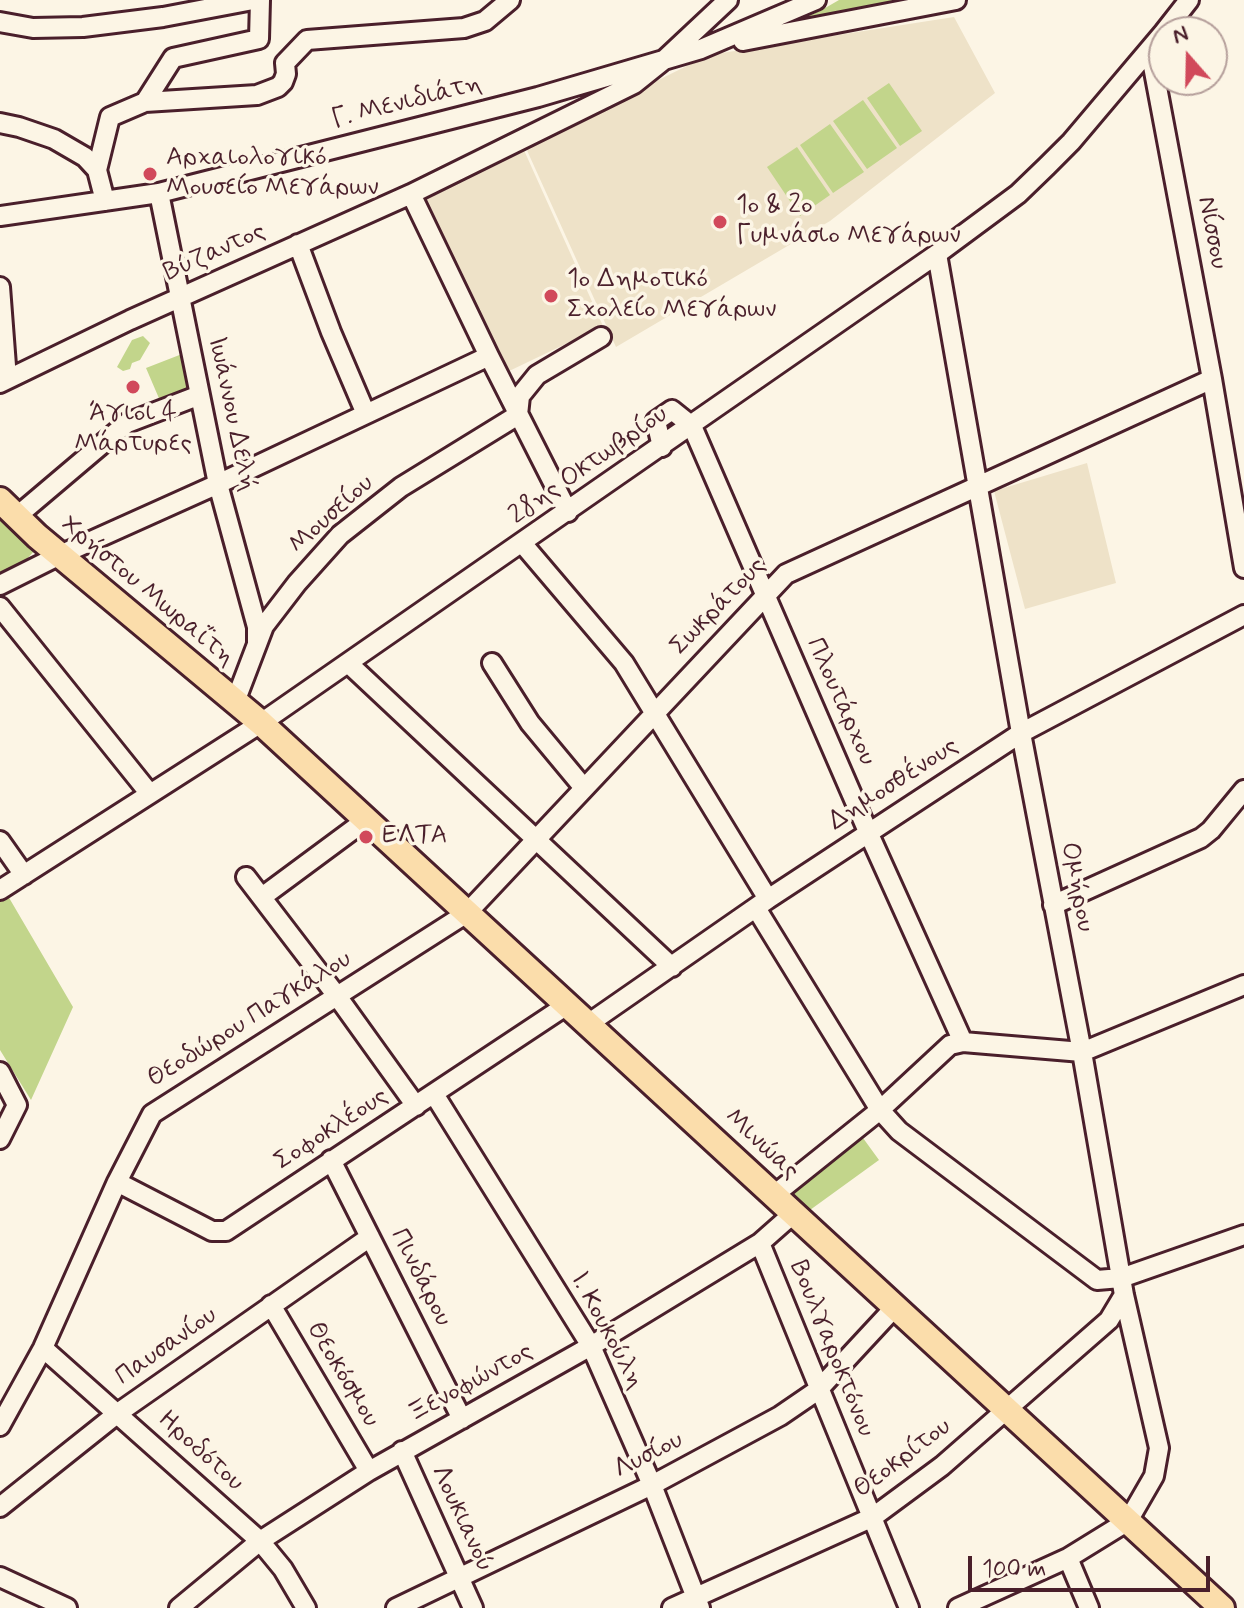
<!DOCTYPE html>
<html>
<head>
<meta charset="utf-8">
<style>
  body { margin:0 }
  #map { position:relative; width:1244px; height:1608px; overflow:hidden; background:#fcf5e5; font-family:Mynerve,sans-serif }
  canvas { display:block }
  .north { position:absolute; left:1148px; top:16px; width:80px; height:80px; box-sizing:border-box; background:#fcf5e5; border:2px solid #b59f9b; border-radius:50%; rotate:340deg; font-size:22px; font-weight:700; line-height:32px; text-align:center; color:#4a1f2b }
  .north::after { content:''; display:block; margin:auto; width:28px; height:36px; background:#d1495b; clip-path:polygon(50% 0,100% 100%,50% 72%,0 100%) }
  .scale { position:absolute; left:968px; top:1556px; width:242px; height:36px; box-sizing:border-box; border:4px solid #4a1f2b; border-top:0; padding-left:10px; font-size:24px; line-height:28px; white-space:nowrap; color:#4a1f2b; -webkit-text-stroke:6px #fcf5e5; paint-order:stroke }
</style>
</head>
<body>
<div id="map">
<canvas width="1244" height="1608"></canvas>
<div class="north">N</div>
<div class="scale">100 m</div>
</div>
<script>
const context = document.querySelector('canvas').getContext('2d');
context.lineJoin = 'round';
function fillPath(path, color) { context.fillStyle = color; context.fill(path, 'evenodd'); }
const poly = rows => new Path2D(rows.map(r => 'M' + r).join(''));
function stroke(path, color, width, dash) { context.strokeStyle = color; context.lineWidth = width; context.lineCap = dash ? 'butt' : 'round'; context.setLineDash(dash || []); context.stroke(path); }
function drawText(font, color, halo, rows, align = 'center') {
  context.font = font + ' Mynerve,sans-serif'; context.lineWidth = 7; context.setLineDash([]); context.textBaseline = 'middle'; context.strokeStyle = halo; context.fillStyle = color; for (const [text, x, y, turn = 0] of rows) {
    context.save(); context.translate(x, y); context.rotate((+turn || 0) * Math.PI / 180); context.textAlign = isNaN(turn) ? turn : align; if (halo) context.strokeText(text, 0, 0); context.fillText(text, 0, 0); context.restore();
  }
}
const built = poly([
  [954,17,995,93,830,221,616,347,525,146,709,55],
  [523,148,603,326,505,373,421,192],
  [1087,463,1116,583,1025,609,994,491]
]);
const green = poly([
  [839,0,895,0,787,24,820,11],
  [889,83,922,131,900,146,867,98],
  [863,100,897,148,867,169,833,121],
  [830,124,864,172,833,193,800,145],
  [797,147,830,195,800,216,767,167],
  [143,336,150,343,140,360,132,363,130,369,123,371,117,367,132,340],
  [182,354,190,391,161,403,146,368],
  [0,518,35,550,26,560,0,577],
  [8,896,73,1007,31,1100,0,1050,0,901],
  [863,1138,879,1160,810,1210,790,1191]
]);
const minor = poly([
  [0,22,33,28,83,27,163,17,253,0],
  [1164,32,1189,0],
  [743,41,956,0],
  [1150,50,1212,379,1244,568],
  [145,102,257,95,278,87,283,82,286,74,285,63,307,40,464,28,485,21,510,0],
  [0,123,19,127,54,139,85,157,97,170,105,201],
  [97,170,110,117,145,102,173,58,259,39,260,0],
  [159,193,218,484,257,627,257,644],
  [411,194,489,356,568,512],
  [0,216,159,193,538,97,701,49,816,0],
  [298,244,331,332,366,414],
  [937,254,1021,733,1082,1052,1124,1295,1159,1448,1154,1476,1128,1521,1068,1558,958,1608],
  [0,287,7,379],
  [0,383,130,320,411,194,634,84,664,60,728,0],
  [518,415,520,396,537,375,601,337],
  [662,447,656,421,672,410,692,426,869,834,963,1042],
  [16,517,127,423,200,395],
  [522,543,624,663,768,899],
  [0,585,60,555,218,484,489,356],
  [0,607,150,794],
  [348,663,672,967],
  [492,663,530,723,584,788],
  [235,702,264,626,297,583,340,535,401,487,518,415],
  [0,841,24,875],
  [246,877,337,996,416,1106],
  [0,890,261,723,937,254,1018,194,1047,166,1071,142,1164,32],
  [262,897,366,820],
  [1053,905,1201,838,1211,830,1244,790],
  [756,908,880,1110,899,1131,1097,1280,1121,1278,1244,1235],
  [588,1024,768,899,1021,733,1244,615],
  [0,1072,17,1105,0,1139],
  [434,1094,591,1346,652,1485,700,1608],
  [331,1160,462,1419],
  [117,1182,212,1231,226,1231,567,1005],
  [774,1195,880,1110,950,1045,963,1042,1082,1052,1244,985],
  [760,1243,909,1608],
  [271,1305,369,1471],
  [43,1348,260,1541,283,1569,306,1608],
  [0,1426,43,1348,117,1182,152,1114,467,913,786,574,1212,379],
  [402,1451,473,1608],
  [0,1507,118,1413,370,1237],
  [1068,1558,1089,1608],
  [0,1577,67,1608],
  [179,1608,260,1541,369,1471,591,1346,760,1243,794,1213],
  [396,1608,652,1485,780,1416,818,1390,895,1307],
  [672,1608,873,1517,942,1466,1109,1320,1124,1295]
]);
const major = poly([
  [0,500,37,536,261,723,1222,1608]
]);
const markers = [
  [150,174,8,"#d1495b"],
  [720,222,8,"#d1495b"],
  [551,296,8,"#d1495b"],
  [133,387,8,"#d1495b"],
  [366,837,8,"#d1495b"]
];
const streetNames = [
  ["Γ. Μενιδιάτη",407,103,-14],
  ["Νίσσου",1211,233,79],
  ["Βύζαντος",215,253,-24],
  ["Ιωάννου Δελή",231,414,78],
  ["28ης Οκτωβρίου",589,466,-35],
  ["Μουσείου",332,515,-42],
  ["Χρήστου Μωραΐτη",147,592,40],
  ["Σωκράτους",719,607,-46],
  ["Πλουτάρχου",840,702,66],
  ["Δημοσθένους",894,785,-33],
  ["Ομήρου",1076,887,79],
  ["Θεοδώρου Παγκάλου",250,1020,-32],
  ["Σοφοκλέους",332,1130,-33],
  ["Μινώας",761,1145,43],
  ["Πινδάρου",420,1278,63],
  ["Ι. Κουκούλη",606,1331,62],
  ["Παυσανίου",167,1347,-35],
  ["Βουλγαροκτόνου",831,1349,68],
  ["Θεοκόσμου",342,1375,59],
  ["Ξενοφώντος",471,1384,-29],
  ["Ηροδότου",200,1452,42],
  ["Λυσίου",649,1456,-27],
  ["Θεοκρίτου",903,1459,-37],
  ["Λουκιανού",461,1519,65]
];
const poiNames = [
  ["Αρχαιολογικό",166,159],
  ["Μουσείο Μεγάρων",166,189],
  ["1ο & 2ο",736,207],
  ["Γυμνάσιο Μεγάρων",736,237],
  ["1ο Δημοτικό",567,281],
  ["Σχολείο Μεγάρων",567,311],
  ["Άγιοι 4",133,415,"center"],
  ["Μάρτυρες",133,445,"center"],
  ["ΕΛΤΑ",382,837]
];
fillPath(built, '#eee2c8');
fillPath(green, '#c2d58b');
stroke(minor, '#4a1f2b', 24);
stroke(major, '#4a1f2b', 30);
stroke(minor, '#fcf5e5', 18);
stroke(major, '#fbddab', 24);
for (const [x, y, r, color] of markers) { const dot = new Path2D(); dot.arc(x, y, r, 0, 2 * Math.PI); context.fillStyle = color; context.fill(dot); stroke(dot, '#fcf5e5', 3); }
drawText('26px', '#4a1f2b', '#fcf5e5', streetNames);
drawText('26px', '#4a1f2b', '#fcf5e5', poiNames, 'left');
</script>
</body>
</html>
